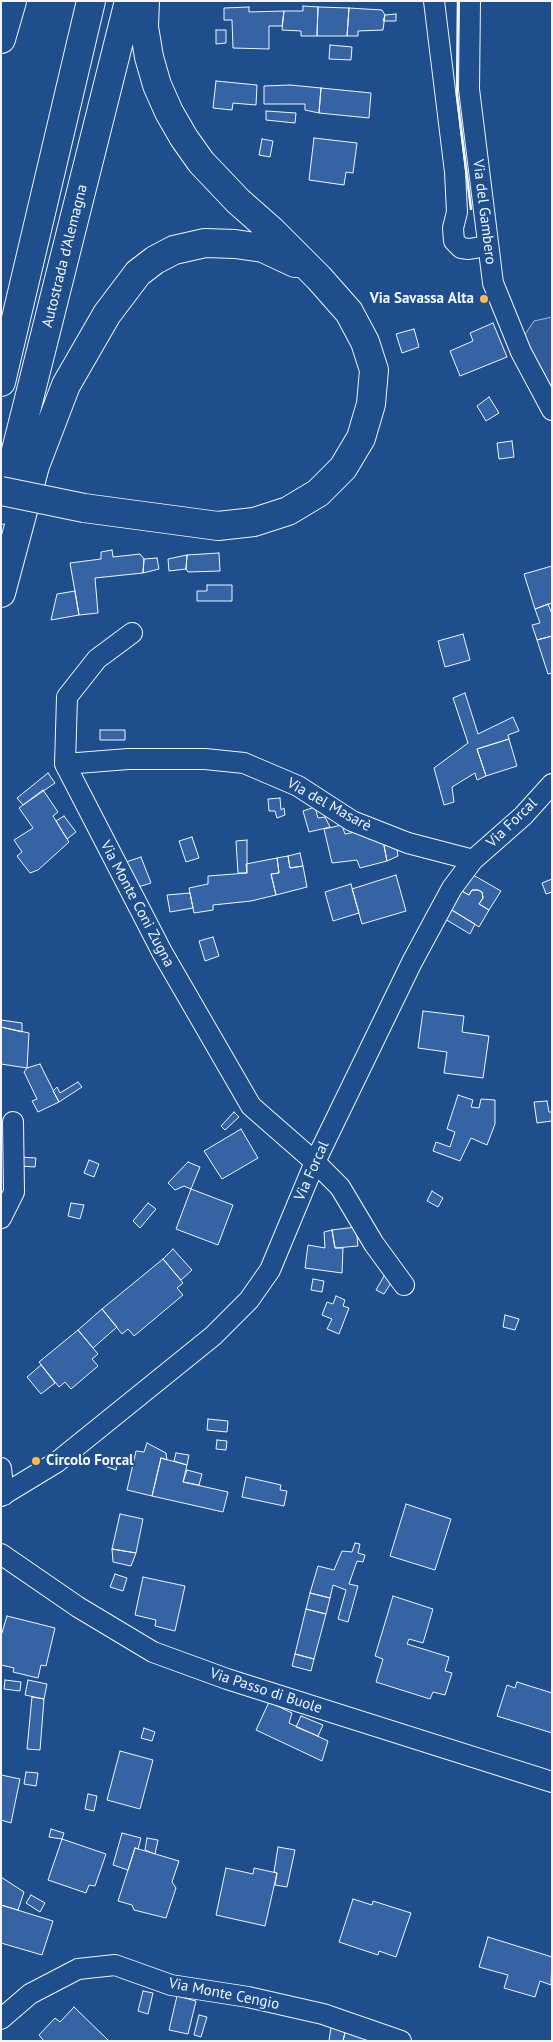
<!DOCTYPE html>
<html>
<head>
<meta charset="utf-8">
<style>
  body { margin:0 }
  #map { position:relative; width:553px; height:2042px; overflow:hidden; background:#1f4e8c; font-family:"PT Sans",sans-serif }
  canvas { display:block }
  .frame { position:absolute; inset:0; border:2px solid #f2f6ff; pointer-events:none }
</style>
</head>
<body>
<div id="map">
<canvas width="553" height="2042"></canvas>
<div class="frame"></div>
</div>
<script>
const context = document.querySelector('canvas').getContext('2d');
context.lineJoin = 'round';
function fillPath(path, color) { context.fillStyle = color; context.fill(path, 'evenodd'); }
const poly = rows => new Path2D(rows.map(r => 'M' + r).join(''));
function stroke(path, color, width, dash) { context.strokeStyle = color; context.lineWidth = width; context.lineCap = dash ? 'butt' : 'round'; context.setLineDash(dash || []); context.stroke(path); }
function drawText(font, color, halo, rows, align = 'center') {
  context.font = font + ' "PT Sans",sans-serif'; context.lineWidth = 4; context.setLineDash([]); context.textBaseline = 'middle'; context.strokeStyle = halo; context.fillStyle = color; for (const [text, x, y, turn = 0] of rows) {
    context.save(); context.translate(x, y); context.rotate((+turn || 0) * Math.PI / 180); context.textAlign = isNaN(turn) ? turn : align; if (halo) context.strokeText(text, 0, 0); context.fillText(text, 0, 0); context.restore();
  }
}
const built = poly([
  [552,317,552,388,524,336,534,321,552,317]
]);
const building = poly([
  [303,6,318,7,317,36,301,36,301,31,282,30,284,11,303,11,303,6],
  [249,7,249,12,284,11,282,26,269,26,269,49,233,48,232,20,224,20,224,8,249,7],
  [318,7,349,8,347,36,317,36,318,7],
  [349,8,382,10,385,15,383,30,358,31,358,36,347,36,349,8],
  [396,14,396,21,383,21,385,15,396,14],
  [216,30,226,30,226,43,216,44,216,30],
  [330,45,352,47,351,60,329,59,330,45],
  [216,81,257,85,256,105,233,103,232,110,213,108,216,81],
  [290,85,321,88,319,113,305,110,305,104,264,104,264,86,290,85],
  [321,88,371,93,369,118,319,113,321,88],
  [266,111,296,113,295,123,266,120,266,111],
  [314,138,357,143,353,173,346,172,344,185,309,180,314,138],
  [262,139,273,141,270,157,259,155,262,139],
  [493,323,507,357,460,376,450,351,473,341,470,333,493,323],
  [414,329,419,347,402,353,396,334,414,329],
  [489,397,499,413,486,421,477,406,489,397],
  [512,441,514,457,499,459,497,443,512,441],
  [112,550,113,557,140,554,144,559,143,573,95,578,98,613,79,615,70,563,101,559,101,552,112,550],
  [219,553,220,571,188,572,186,569,187,555,219,553],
  [187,555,186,569,169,571,168,559,187,555],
  [157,558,159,569,143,573,144,559,157,558],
  [552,566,552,603,535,609,524,574,552,566],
  [207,585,232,585,232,601,197,601,197,591,207,591,207,585],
  [75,591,79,615,51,620,57,594,75,591],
  [548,604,552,614,552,636,537,640,532,625,540,623,535,609,548,604],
  [463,634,470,660,445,667,438,641,463,634],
  [552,636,552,673,548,674,537,640,552,636],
  [465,693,478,734,513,717,519,731,508,735,509,739,477,749,486,776,477,780,475,773,452,787,454,802,444,805,434,768,468,743,453,698,465,693],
  [100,730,125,730,125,740,100,740,100,730],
  [509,739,517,766,486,776,477,749,509,739],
  [48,773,55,783,23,805,17,798,48,773],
  [43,790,58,812,53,816,69,842,38,870,30,873,17,856,22,852,14,840,33,828,19,808,43,790],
  [280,798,281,810,284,808,285,815,277,818,275,811,269,811,268,799,280,798],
  [315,807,318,818,325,817,330,827,309,832,303,811,315,807],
  [64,816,76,832,67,839,56,821,64,816],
  [342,825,345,834,366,830,382,835,387,861,360,868,357,860,332,863,324,829,342,825],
  [192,837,199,858,186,862,179,841,192,837],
  [247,840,247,873,238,873,236,841,247,840],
  [396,843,398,856,387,861,384,846,396,843],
  [300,853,303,866,290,868,288,856,300,853],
  [288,856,290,868,303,866,307,887,276,895,271,874,279,873,277,858,288,856],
  [141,857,151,883,135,888,126,862,141,857],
  [277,858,279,873,271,874,276,895,251,901,213,905,213,910,194,913,189,888,208,884,208,876,247,873,246,864,277,858],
  [468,872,501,891,489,910,479,904,483,898,482,892,478,890,472,890,469,895,458,889,468,872],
  [396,875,406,911,362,924,352,889,396,875],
  [552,879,552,892,546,894,542,883,552,879],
  [351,884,359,913,333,921,325,892,351,884],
  [458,889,469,895,472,890,478,890,482,892,483,898,479,904,489,910,479,927,447,907,458,889],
  [190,893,193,908,170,912,167,895,190,893],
  [450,909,475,924,470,934,445,919,450,909],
  [213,937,219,956,205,961,199,941,213,937],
  [423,1011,464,1016,462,1032,489,1036,483,1078,444,1073,447,1052,418,1048,423,1011],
  [1,1020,22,1023,22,1032,1,1027,1,1020],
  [1,1027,29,1033,27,1068,1,1064,1,1027],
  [40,1064,59,1102,38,1112,32,1101,37,1099,24,1072,27,1068,40,1064],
  [78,1082,82,1087,59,1102,53,1091,57,1087,60,1093,78,1082],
  [458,1095,473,1100,471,1107,479,1108,481,1099,495,1100,495,1124,487,1145,471,1138,460,1161,433,1151,436,1142,450,1147,455,1132,447,1129,458,1095],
  [547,1101,549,1112,552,1112,552,1121,537,1123,534,1102,547,1101],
  [234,1112,239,1117,225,1130,221,1126,234,1112],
  [241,1129,258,1158,222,1179,204,1151,241,1129],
  [20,1157,36,1158,35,1167,19,1166,20,1157],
  [89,1160,99,1164,94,1177,84,1173,89,1160],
  [188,1162,200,1167,191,1189,184,1186,175,1190,168,1183,188,1162],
  [191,1189,233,1205,218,1245,176,1229,191,1189],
  [432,1191,443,1198,438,1207,427,1201,432,1191],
  [71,1203,84,1205,80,1219,68,1216,71,1203],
  [148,1203,156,1209,140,1228,133,1221,148,1203],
  [356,1227,358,1246,335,1248,332,1230,356,1227],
  [332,1230,335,1248,343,1248,342,1273,305,1268,308,1245,325,1248,324,1232,332,1230],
  [173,1249,192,1270,181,1280,163,1259,173,1249],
  [163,1259,183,1283,177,1288,183,1295,134,1336,128,1329,122,1334,102,1309,163,1259],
  [387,1271,394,1278,384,1294,376,1290,387,1271],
  [313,1279,324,1281,322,1292,311,1290,313,1279],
  [336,1296,345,1300,343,1306,349,1308,339,1334,327,1329,332,1319,322,1315,327,1302,333,1304,336,1296],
  [102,1309,117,1327,93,1348,78,1330,102,1309],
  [505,1315,519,1319,515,1330,503,1327,505,1315],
  [78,1330,98,1354,92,1359,98,1366,71,1389,65,1382,59,1387,39,1362,78,1330],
  [41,1365,55,1383,41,1394,27,1377,41,1365],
  [208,1419,228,1421,227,1432,207,1430,208,1419],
  [217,1440,227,1441,226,1450,216,1449,217,1440],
  [147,1443,166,1453,167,1460,161,1458,152,1496,127,1490,136,1451,144,1452,147,1443],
  [176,1453,189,1455,187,1465,174,1461,176,1453],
  [104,1458,118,1462,116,1470,102,1465,104,1458],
  [161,1458,187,1465,183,1482,228,1492,223,1512,152,1496,161,1458],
  [187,1470,202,1474,199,1485,183,1482,187,1470],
  [246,1477,281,1485,280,1490,287,1491,284,1506,242,1497,246,1477],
  [406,1504,451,1519,435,1570,390,1556,406,1504],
  [120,1514,143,1519,136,1553,112,1549,120,1514],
  [355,1543,360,1544,358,1553,365,1555,363,1562,357,1561,349,1584,358,1586,348,1622,338,1619,346,1590,333,1585,330,1598,310,1593,318,1566,334,1570,342,1551,352,1552,355,1543],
  [112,1549,136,1553,131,1566,113,1562,112,1549],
  [115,1574,127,1578,123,1591,110,1587,115,1574],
  [143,1577,185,1586,175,1631,155,1626,156,1620,135,1615,143,1577],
  [310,1593,330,1598,326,1614,306,1609,310,1593],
  [393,1596,433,1609,423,1643,409,1639,407,1644,449,1657,445,1671,452,1673,445,1695,433,1692,430,1699,376,1682,383,1659,375,1656,393,1596],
  [306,1609,326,1614,314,1659,295,1654,306,1609],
  [7,1616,55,1628,46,1666,41,1665,38,1678,13,1672,14,1668,1,1665,1,1636,7,1616],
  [295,1654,314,1659,311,1671,292,1666,295,1654],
  [5,1680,21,1682,20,1691,4,1689,5,1680],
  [28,1680,47,1684,44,1699,25,1695,28,1680],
  [517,1682,552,1693,552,1733,497,1716,507,1685,515,1688,517,1682],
  [32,1697,44,1699,40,1750,27,1749,32,1697],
  [269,1702,292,1713,289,1723,328,1741,322,1761,256,1730,269,1702],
  [301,1716,323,1725,318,1736,296,1727,301,1716],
  [144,1728,155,1732,152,1741,141,1738,144,1728],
  [120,1751,153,1760,140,1809,107,1800,120,1751],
  [26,1772,38,1773,36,1786,24,1784,26,1772],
  [1,1775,20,1779,11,1823,1,1820,1,1775],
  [88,1794,97,1796,94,1811,85,1809,88,1794],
  [51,1829,64,1833,62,1839,49,1837,51,1829],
  [122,1833,141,1838,138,1849,135,1848,128,1870,113,1865,122,1833],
  [147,1838,158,1840,155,1854,145,1850,147,1838],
  [62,1839,106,1854,95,1886,89,1885,86,1893,48,1880,62,1839],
  [278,1847,295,1850,287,1887,275,1885,277,1873,274,1872,278,1847],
  [135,1848,179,1861,172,1882,176,1888,166,1918,134,1910,132,1905,118,1901,135,1848],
  [226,1868,253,1874,254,1868,277,1873,265,1926,216,1915,226,1868],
  [1,1877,24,1892,18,1910,1,1905,1,1877],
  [31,1895,45,1903,40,1912,26,1903,31,1895],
  [353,1899,372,1905,373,1901,411,1913,396,1957,379,1951,378,1955,339,1942,353,1899],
  [1,1905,53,1921,42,1955,1,1943,1,1905],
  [488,1937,552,1957,551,1985,540,1981,535,1997,504,1988,508,1975,479,1967,488,1937],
  [143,1991,153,1993,148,2014,138,2011,143,1991],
  [177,1996,196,2001,188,2034,169,2030,177,1996],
  [74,2007,109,2041,44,2041,39,2035,55,2018,60,2022,74,2007],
  [199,2015,207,2017,201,2037,194,2035,199,2015],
  [331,2027,346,2028,343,2041,329,2041,331,2027],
  [346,2028,370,2041,343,2041,346,2028]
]);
const minor = poly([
  [434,1,455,172,457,212,453,228,454,241,461,248,469,249,487,246],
  [470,1,469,89,493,283,521,352,552,410],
  [132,633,97,659,67,697,65,764,162,952,251,1106,315,1162,340,1187,374,1244,404,1285],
  [65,764,128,759,205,759,244,763,298,786,352,821,408,843,473,860],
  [1,1218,14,1192,13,1122],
  [1,1468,4,1495],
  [1,1496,57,1462,213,1336,249,1300,270,1270,315,1162,412,962,452,888,473,860,523,816,552,784],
  [1,1554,78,1607,153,1652,227,1679,552,1782],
  [1,2019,30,1994,78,1969,115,1965,171,1985,248,1997,323,2014,401,2041]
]);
const motorway = poly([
  [1,39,12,1],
  [1,382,91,1],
  [84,508,218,526,254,522,288,511,318,493,343,468,361,438,371,404,374,370,365,342,349,312,319,278,272,231,238,201,201,162,184,138,169,112,157,85,149,57,144,27,145,1],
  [1,510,129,1],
  [1,593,35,466,66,385,107,314,138,273,155,260,174,250,205,243,235,244,263,248,295,263]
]);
const motorwayBridge = poly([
  [1,491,84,508]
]);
const wall = poly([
  [458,1,457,95,471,209]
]);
const markers = [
  [484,299,5,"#ffb74d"],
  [36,1461,5,"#ffb74d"]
];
const streetNames = [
  ["Via del Gambero",484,212,83],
  ["Autostrada d'Alemagna",65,256,-76],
  ["Via del Masarè",329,805,29],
  ["Via Forcal",512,823,-44],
  ["Via Monte Coni Zugna",137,904,62],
  ["Via Forcal",312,1171,-66],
  ["Via Passo di Buole",266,1691,18],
  ["Via Monte Cengio",224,1994,11]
];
const poiNames = [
  ["Via Savassa Alta",474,299],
  ["Circolo Forcal",46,1461,"left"]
];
fillPath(built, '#305b95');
stroke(built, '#a8bbd7', 1);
fillPath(building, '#3563a3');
stroke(building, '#f2f6ff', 1);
stroke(minor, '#f2f6ff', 22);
stroke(motorway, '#f2f6ff', 30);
stroke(minor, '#1f4e8c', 20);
stroke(motorway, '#1f4e8c', 28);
stroke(motorwayBridge, '#f2f6ff', 30, []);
stroke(motorwayBridge, '#1f4e8c', 28);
stroke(wall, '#f2f6ff', 2.5);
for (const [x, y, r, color] of markers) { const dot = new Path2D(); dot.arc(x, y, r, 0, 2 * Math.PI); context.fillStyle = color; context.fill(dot); stroke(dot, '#1f4e8c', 2); }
drawText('15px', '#f2f6ff', '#1f4e8c', streetNames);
drawText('bold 15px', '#f2f6ff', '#1f4e8c', poiNames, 'right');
</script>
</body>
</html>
